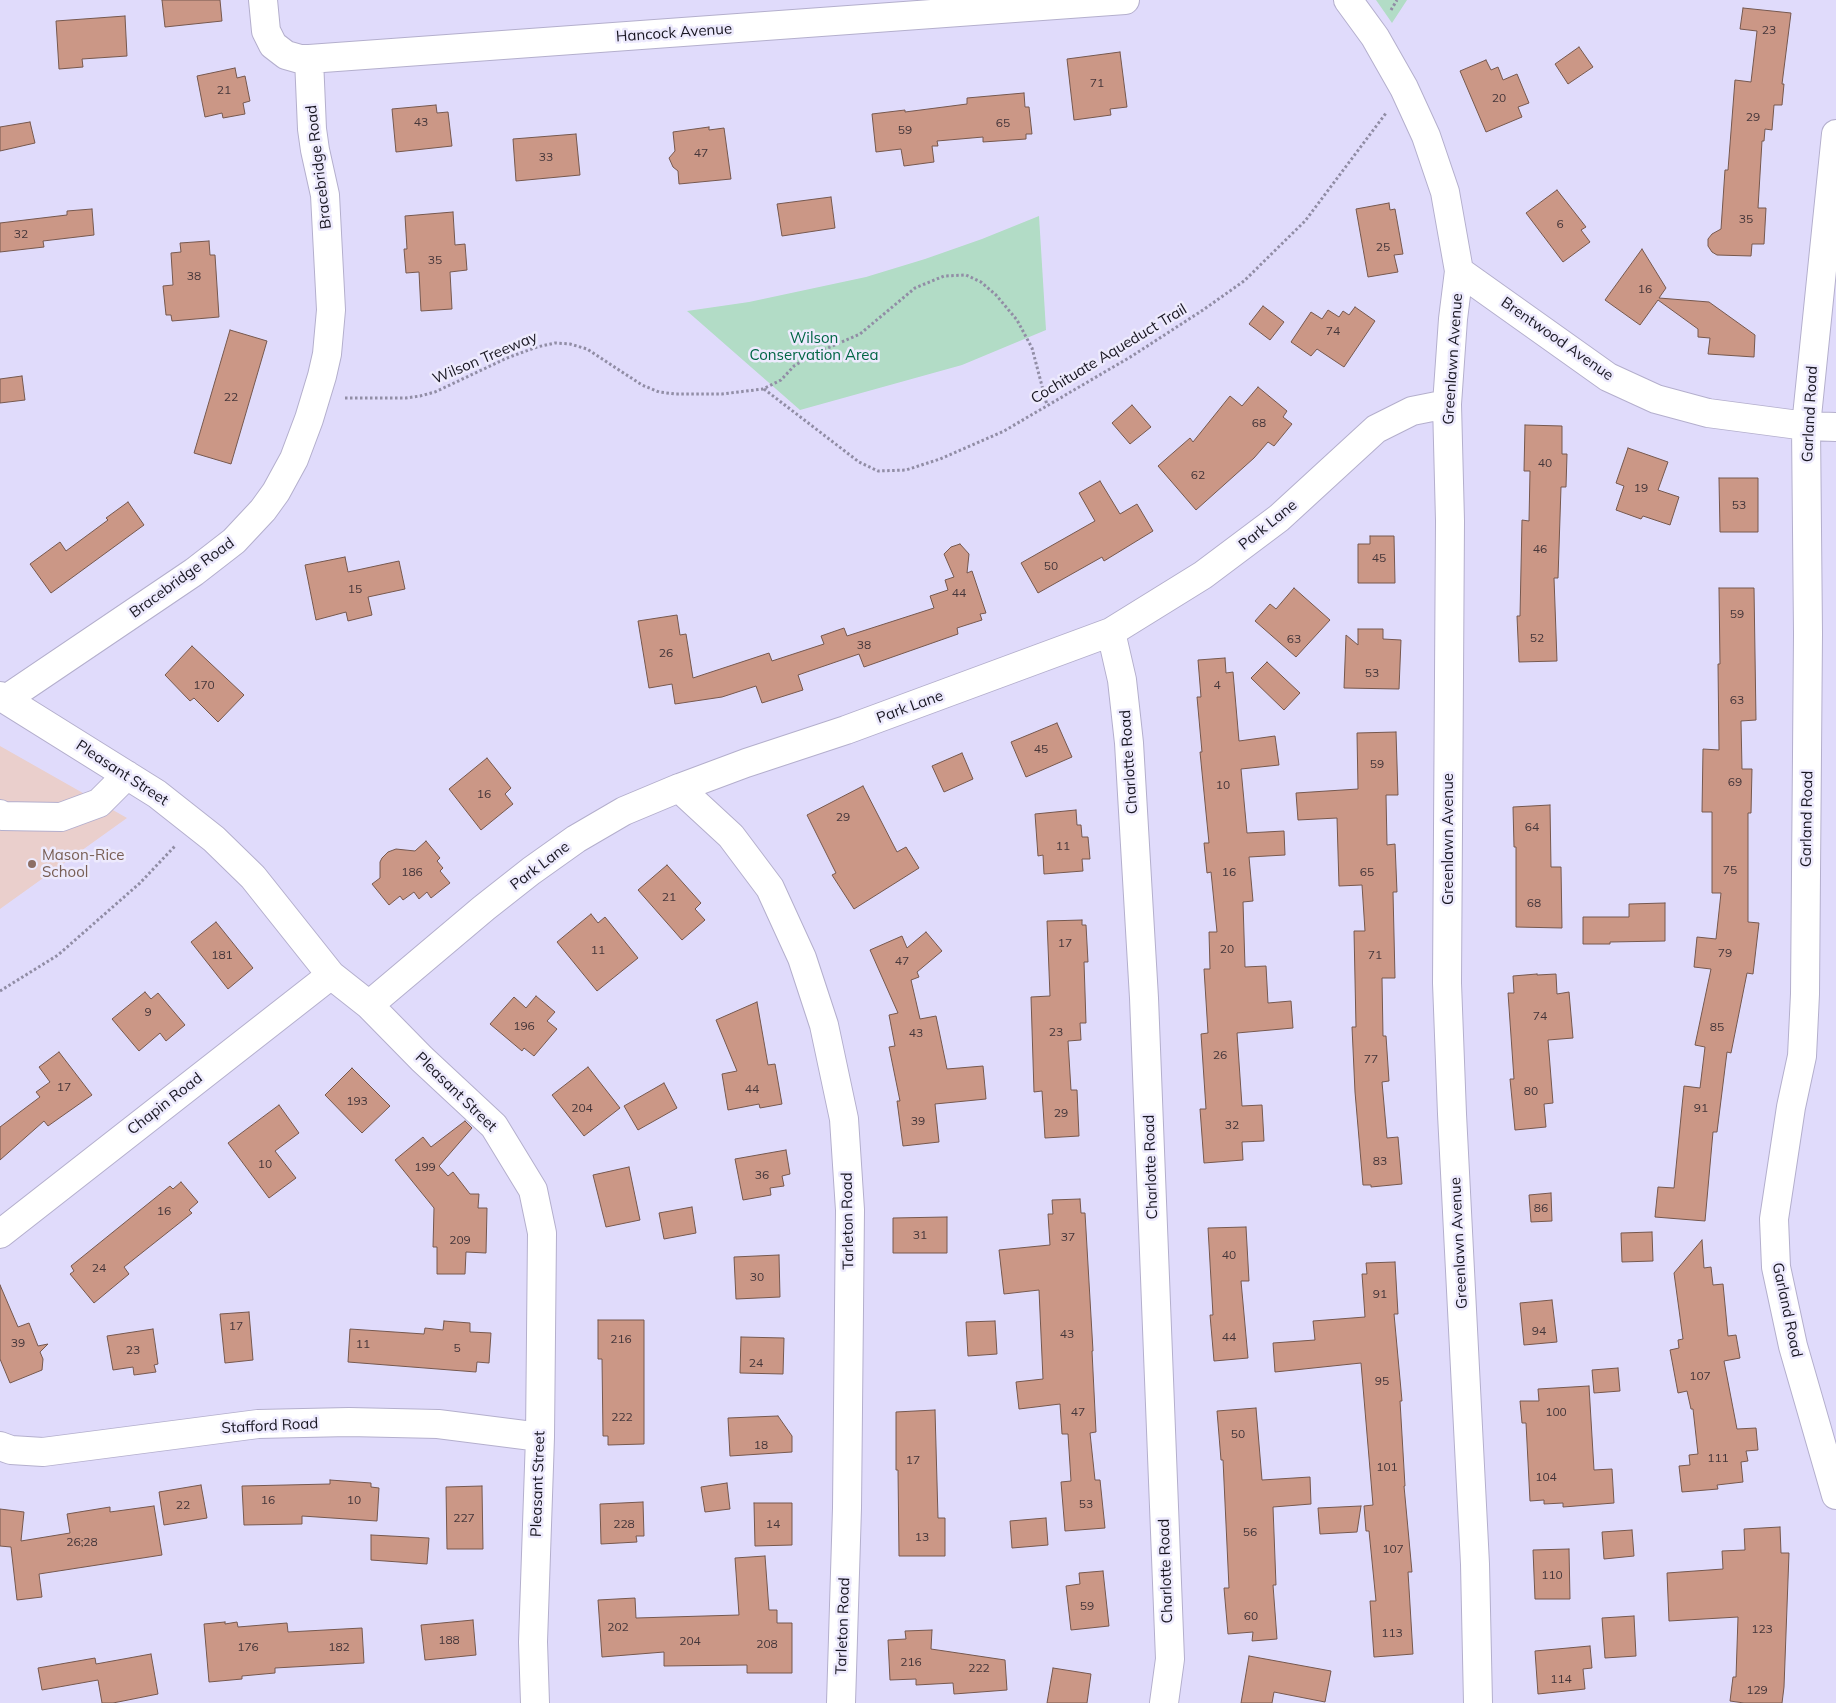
<!DOCTYPE html>
<html>
<head>
<meta charset="utf-8">
<style>
  body { margin:0 }
  canvas { display:block; background:#e0dbfb }
</style>
</head>
<body>
<canvas width="1836" height="1703"></canvas>
<script>
const context = document.querySelector('canvas').getContext('2d');
context.lineJoin = 'round';
function fillPath(path, color) { context.fillStyle = color; context.fill(path, 'evenodd'); }
const poly = rows => new Path2D(rows.map(r => 'M' + r).join(''));
function stroke(path, color, width, dash) { context.strokeStyle = color; context.lineWidth = width; context.lineCap = dash ? 'butt' : 'round'; context.setLineDash(dash || []); context.stroke(path); }
function drawText(font, color, halo, rows, align = 'center') {
  context.font = font + ' Mulish,sans-serif'; context.lineWidth = 5; context.setLineDash([]); context.textBaseline = 'middle'; context.strokeStyle = halo; context.fillStyle = color; for (const [text, x, y, turn = 0] of rows) {
    context.save(); context.translate(x, y); context.rotate((+turn || 0) * Math.PI / 180); context.textAlign = isNaN(turn) ? turn : align; if (halo) context.strokeText(text, 0, 0); context.fillText(text, 0, 0); context.restore();
  }
}
const education = poly([
  [0,746,127,818,0,909]
]);
const green = poly([
  [1376,0,1407,0,1392,23],
  [1039,216,1046,330,962,365,800,410,687,311,749,302,866,277,925,259,982,239]
]);
const building = poly([
  [162,0,220,0,222,21,165,27,162,0],
  [1743,8,1791,13,1782,84,1784,84,1782,105,1774,105,1772,130,1765,129,1764,141,1762,141,1758,208,1766,208,1764,244,1752,244,1751,256,1717,255,1712,252,1708,246,1708,239,1712,234,1721,229,1725,170,1728,170,1735,80,1751,82,1757,31,1740,29,1743,8],
  [125,16,127,56,82,59,83,67,59,69,56,21,125,16],
  [1579,47,1593,67,1568,84,1555,64,1579,47],
  [1120,52,1127,107,1110,109,1111,115,1074,120,1067,59,1120,52],
  [1486,60,1491,70,1498,67,1503,80,1517,74,1529,103,1518,107,1522,117,1486,132,1460,71,1486,60],
  [235,68,237,78,245,76,250,101,243,103,245,114,223,118,222,113,205,117,197,76,235,68],
  [1024,93,1025,107,1029,107,1032,134,1026,134,1026,139,983,142,983,137,937,141,938,146,932,146,934,162,904,166,901,149,876,152,872,114,905,110,905,112,967,104,967,98,1024,93],
  [436,105,437,113,448,112,452,146,396,152,392,109,436,105],
  [30,122,35,143,0,151,0,127,30,122],
  [709,127,709,130,724,128,731,179,679,184,678,171,673,167,669,158,675,151,673,132,709,127],
  [576,134,580,175,516,181,513,139,576,134],
  [1557,190,1586,227,1581,230,1590,242,1563,262,1526,213,1557,190],
  [831,197,835,228,782,236,777,204,831,197],
  [1389,203,1390,210,1395,209,1403,254,1394,255,1398,272,1368,277,1356,209,1389,203],
  [92,209,94,235,43,241,44,247,0,252,0,223,67,215,67,211,92,209],
  [453,212,455,245,465,244,467,270,450,272,452,309,421,311,419,272,406,273,404,249,407,249,405,216,453,212],
  [209,241,210,255,215,255,219,317,172,321,171,315,166,315,163,286,173,285,171,253,181,252,180,243,209,241],
  [1642,249,1666,288,1659,298,1709,302,1755,335,1754,357,1708,354,1710,338,1698,337,1698,329,1658,300,1640,325,1605,300,1642,249],
  [1263,306,1284,322,1270,340,1249,324,1263,306],
  [1355,307,1375,321,1344,367,1317,349,1311,356,1291,342,1311,312,1322,319,1328,310,1339,317,1343,311,1349,315,1355,307],
  [230,330,267,341,231,464,194,453,230,330],
  [22,376,25,400,0,403,0,379,22,376],
  [1258,387,1287,411,1283,417,1292,424,1274,446,1268,442,1254,458,1196,510,1158,466,1190,438,1193,442,1230,396,1242,406,1258,387],
  [1132,405,1151,427,1130,444,1112,423,1132,405],
  [1525,425,1562,426,1562,454,1567,454,1566,487,1561,487,1558,578,1554,578,1557,661,1519,662,1517,616,1520,616,1522,520,1529,521,1530,471,1524,471,1525,425],
  [1628,448,1668,462,1658,490,1679,497,1670,525,1643,516,1641,519,1616,510,1624,486,1616,483,1628,448],
  [1719,478,1758,478,1758,532,1720,532,1719,478],
  [1100,481,1120,514,1137,504,1153,531,1104,561,1102,557,1038,593,1021,563,1095,521,1079,493,1100,481],
  [128,502,144,525,51,593,30,564,60,542,66,551,108,520,106,518,128,502],
  [1370,536,1394,536,1395,583,1358,583,1358,544,1370,544,1370,536],
  [960,544,969,554,967,573,972,571,986,613,980,614,982,620,957,628,958,634,864,667,859,654,798,675,803,690,762,703,756,686,722,697,675,704,672,684,649,688,638,621,677,615,680,635,686,634,693,678,769,653,772,661,824,644,821,636,844,628,847,636,934,608,930,596,948,590,945,580,954,577,944,554,951,547,960,544],
  [345,557,348,572,399,561,405,589,368,597,372,615,348,621,346,612,316,620,305,565,345,557],
  [1294,588,1330,620,1296,657,1255,621,1270,604,1276,609,1294,588],
  [1719,588,1754,588,1756,720,1741,721,1742,769,1752,769,1751,813,1748,813,1748,922,1759,923,1753,974,1747,973,1731,1053,1727,1052,1717,1132,1713,1132,1705,1221,1655,1217,1658,1187,1674,1188,1684,1086,1700,1088,1705,1047,1695,1045,1711,969,1694,967,1697,937,1716,939,1721,893,1712,893,1712,812,1702,812,1703,749,1719,750,1718,664,1720,664,1719,588],
  [1358,629,1383,629,1383,639,1401,640,1399,689,1344,688,1346,635,1358,645,1358,629],
  [192,646,244,695,218,722,194,698,190,701,165,675,192,646],
  [1225,658,1226,673,1233,672,1239,741,1275,736,1279,765,1241,769,1247,833,1284,831,1285,855,1249,857,1253,901,1243,902,1245,967,1266,966,1268,1003,1291,1001,1293,1028,1237,1033,1242,1106,1262,1105,1264,1141,1242,1142,1243,1160,1204,1163,1200,1109,1206,1109,1201,1034,1208,1033,1204,969,1210,969,1209,932,1217,932,1211,872,1207,873,1204,843,1209,843,1200,752,1202,752,1197,697,1201,697,1198,660,1225,658],
  [1267,662,1300,693,1284,710,1251,678,1267,662],
  [1057,723,1072,757,1026,777,1011,742,1057,723],
  [1396,732,1398,795,1386,795,1387,845,1395,844,1397,892,1393,892,1395,978,1382,978,1383,1036,1386,1036,1389,1081,1382,1082,1387,1138,1398,1137,1402,1184,1371,1187,1371,1185,1363,1185,1355,1092,1352,1027,1356,1027,1354,931,1365,931,1362,885,1339,886,1337,818,1298,820,1296,793,1358,789,1357,733,1396,732],
  [962,753,973,779,944,792,932,766,962,753],
  [487,758,511,788,505,794,513,804,481,830,449,789,487,758],
  [863,786,897,852,906,847,919,868,854,909,832,875,836,873,807,815,863,786],
  [1550,805,1551,867,1561,867,1562,928,1516,927,1516,847,1514,847,1513,807,1550,805],
  [1076,810,1077,825,1081,825,1082,837,1088,837,1090,859,1082,859,1083,871,1044,874,1043,855,1038,856,1035,814,1076,810],
  [426,841,440,858,437,861,443,868,440,871,450,883,431,898,427,892,419,899,414,892,403,900,400,896,389,905,372,884,380,878,380,862,382,858,388,852,396,849,415,851,426,841],
  [667,865,701,903,695,909,705,920,682,940,638,890,667,865],
  [1665,903,1665,941,1610,942,1610,944,1583,944,1583,917,1629,917,1629,904,1665,903],
  [591,914,598,923,605,917,638,958,597,991,557,942,591,914],
  [1082,920,1082,925,1086,925,1088,962,1084,962,1086,1023,1080,1023,1081,1040,1068,1041,1071,1090,1077,1090,1079,1136,1045,1138,1042,1091,1034,1092,1031,997,1050,996,1047,921,1082,920],
  [216,922,253,968,228,989,191,942,216,922],
  [926,932,942,951,917,972,919,977,911,980,920,1019,936,1016,947,1069,983,1066,986,1099,935,1104,939,1142,903,1146,897,1101,900,1101,889,1047,895,1046,889,1015,898,1013,870,950,902,936,907,948,926,932],
  [1537,974,1537,975,1556,974,1557,994,1569,992,1573,1038,1548,1040,1553,1103,1544,1104,1546,1127,1515,1130,1510,1079,1514,1079,1508,993,1514,993,1513,976,1537,974],
  [145,992,151,999,158,993,185,1025,166,1041,160,1033,139,1051,112,1019,145,992],
  [536,996,555,1012,547,1021,557,1029,534,1056,524,1048,522,1051,490,1024,514,997,526,1008,536,996],
  [757,1002,768,1065,775,1064,782,1104,760,1108,759,1104,728,1110,722,1074,737,1071,716,1020,757,1002],
  [59,1052,92,1095,48,1126,44,1121,0,1160,0,1127,40,1097,36,1092,50,1082,39,1067,59,1052],
  [588,1067,620,1108,584,1136,552,1095,588,1067],
  [352,1068,390,1106,362,1133,325,1095,352,1068],
  [664,1083,677,1108,638,1130,624,1106,664,1083],
  [279,1105,299,1133,275,1151,296,1178,269,1198,228,1143,279,1105],
  [465,1121,472,1128,439,1166,448,1176,453,1172,470,1194,479,1194,478,1208,487,1208,486,1253,466,1252,465,1274,437,1274,437,1247,433,1247,434,1208,395,1160,423,1137,431,1147,465,1121],
  [786,1150,790,1174,782,1176,784,1186,770,1188,771,1195,743,1200,735,1159,786,1150],
  [629,1167,640,1220,606,1227,593,1175,629,1167],
  [181,1182,198,1202,189,1210,192,1213,124,1267,129,1274,94,1303,70,1274,74,1271,71,1266,170,1186,173,1189,181,1182],
  [1551,1193,1552,1221,1531,1222,1529,1195,1551,1193],
  [1080,1199,1081,1213,1085,1213,1093,1351,1092,1351,1096,1432,1090,1433,1095,1480,1100,1480,1105,1528,1065,1531,1061,1482,1071,1481,1068,1434,1062,1434,1060,1404,1019,1409,1016,1382,1043,1379,1039,1290,1004,1294,999,1250,1050,1245,1048,1214,1053,1214,1052,1200,1080,1199],
  [692,1207,696,1233,664,1239,659,1213,692,1207],
  [947,1217,947,1253,893,1253,893,1218,947,1217],
  [1246,1227,1249,1281,1241,1281,1248,1358,1214,1361,1210,1315,1213,1315,1208,1228,1246,1227],
  [1652,1232,1653,1261,1622,1262,1621,1233,1652,1232],
  [1702,1240,1704,1268,1711,1267,1713,1285,1723,1284,1728,1336,1736,1335,1740,1358,1724,1361,1737,1429,1756,1428,1758,1450,1746,1451,1748,1461,1741,1462,1743,1482,1717,1485,1718,1489,1682,1492,1679,1466,1690,1465,1689,1455,1698,1454,1693,1409,1691,1409,1687,1391,1678,1393,1670,1350,1679,1348,1678,1340,1683,1339,1674,1273,1702,1240],
  [779,1255,780,1297,736,1299,734,1257,779,1255],
  [1395,1262,1398,1314,1394,1314,1402,1401,1400,1401,1405,1486,1404,1486,1412,1572,1408,1572,1413,1654,1374,1657,1370,1601,1376,1601,1369,1531,1366,1531,1364,1506,1373,1505,1361,1363,1275,1372,1273,1343,1315,1340,1313,1321,1365,1317,1362,1274,1367,1274,1366,1263,1395,1262],
  [0,1285,18,1327,29,1323,38,1346,48,1344,40,1352,43,1359,42,1370,10,1383,0,1359,0,1285],
  [1552,1300,1557,1342,1524,1345,1520,1303,1552,1300],
  [249,1312,253,1360,225,1363,220,1314,249,1312],
  [598,1320,644,1320,644,1444,608,1445,608,1436,603,1436,602,1359,598,1359,598,1320],
  [444,1321,470,1323,470,1332,491,1333,489,1363,477,1362,476,1372,348,1362,350,1329,424,1334,425,1328,443,1330,444,1321],
  [995,1321,997,1354,968,1356,966,1322,995,1321],
  [153,1329,158,1364,154,1365,156,1372,134,1375,133,1367,113,1370,107,1336,153,1329],
  [741,1337,784,1338,783,1374,740,1373,741,1337],
  [1618,1368,1620,1391,1594,1393,1592,1370,1618,1368],
  [1589,1386,1594,1470,1612,1469,1614,1503,1563,1507,1563,1503,1544,1504,1544,1500,1530,1501,1526,1423,1522,1423,1520,1401,1539,1401,1538,1389,1589,1386],
  [1256,1408,1262,1480,1310,1477,1311,1504,1273,1507,1276,1585,1273,1585,1277,1639,1252,1641,1253,1632,1228,1634,1224,1588,1229,1588,1223,1460,1221,1460,1217,1411,1256,1408],
  [935,1410,938,1518,945,1518,945,1556,899,1556,898,1470,896,1470,896,1412,935,1410],
  [778,1416,792,1436,792,1452,730,1456,728,1418,778,1416],
  [330,1480,371,1483,371,1487,379,1488,377,1521,302,1516,302,1524,244,1525,242,1486,330,1484,330,1480],
  [727,1483,730,1509,705,1512,701,1487,727,1483],
  [201,1485,207,1518,164,1525,159,1492,201,1485],
  [482,1486,483,1549,447,1549,446,1487,482,1486],
  [643,1502,644,1536,636,1536,637,1542,601,1544,600,1504,643,1502],
  [754,1503,792,1503,792,1545,755,1546,754,1503],
  [154,1506,162,1555,39,1574,42,1597,17,1600,11,1547,0,1546,0,1509,24,1512,21,1541,70,1533,67,1514,110,1507,110,1512,154,1506],
  [1361,1506,1357,1532,1320,1534,1318,1508,1361,1506],
  [1046,1518,1048,1545,1012,1548,1010,1521,1046,1518],
  [1780,1527,1781,1553,1789,1553,1784,1687,1782,1703,1744,1703,1730,1701,1733,1677,1736,1677,1738,1617,1669,1621,1667,1573,1723,1569,1722,1551,1745,1550,1744,1529,1780,1527],
  [1632,1530,1634,1556,1604,1559,1602,1532,1632,1530],
  [371,1535,429,1538,427,1564,371,1560,371,1535],
  [1569,1549,1570,1599,1535,1599,1533,1550,1569,1549],
  [765,1556,769,1610,777,1610,777,1623,792,1623,792,1673,747,1673,747,1665,664,1666,664,1652,602,1657,598,1600,635,1598,636,1618,739,1615,735,1558,765,1556],
  [1103,1571,1109,1626,1071,1630,1066,1586,1080,1584,1079,1573,1103,1571],
  [1634,1616,1636,1656,1605,1658,1602,1618,1634,1616],
  [473,1620,476,1655,425,1660,421,1625,473,1620],
  [225,1622,225,1624,237,1622,238,1627,287,1623,288,1632,362,1628,364,1663,275,1668,275,1673,242,1676,242,1679,209,1682,204,1624,225,1622],
  [932,1630,931,1649,1005,1660,1007,1690,954,1694,953,1683,916,1685,916,1679,890,1680,888,1640,906,1639,905,1631,932,1630],
  [1590,1646,1592,1668,1583,1669,1585,1689,1538,1694,1535,1651,1590,1646],
  [151,1654,158,1694,113,1703,102,1703,98,1680,42,1690,38,1668,95,1658,96,1664,151,1654],
  [1249,1656,1331,1671,1325,1702,1274,1692,1272,1703,1241,1703,1249,1656],
  [1053,1668,1091,1674,1087,1703,1047,1703,1053,1668]
]);
const path = poly([
  [1391,10,1397,0],
  [764,389,859,462,878,471,906,470,940,459,1004,431,1132,356,1203,310,1244,281,1305,221,1386,113],
  [345,398,406,398,420,396,435,392,507,358,537,347,555,343,570,344,587,349,642,385,659,392,675,394,722,394,763,389,781,380,794,366,816,353,860,334,915,288,944,276,966,275,981,282,996,295,1017,320,1032,348,1047,405],
  [0,991,58,955,140,883,176,845]
]);
const minor = poly([
  [263,0,266,31,273,45,286,55,300,59,309,59,1125,0],
  [1348,0,1375,37,1404,88,1426,136,1445,192,1459,271,1453,319,1447,404,1450,521,1447,983,1452,1114,1475,1564,1478,1703],
  [1836,134,1806,426,1808,634,1805,994,1802,1056,1791,1107,1774,1219,1776,1267,1793,1346,1836,1495],
  [1459,271,1608,377,1656,399,1708,413,1806,426,1836,427],
  [1111,632,1122,680,1129,743,1144,998,1170,1659,1164,1703],
  [0,696,157,794,214,839,253,877,331,975,369,1005,422,1059,494,1126,533,1190,542,1233,540,1437,533,1642,535,1703],
  [6,699,194,572,234,541,263,510,276,492,294,459,309,419,322,376,327,354,331,310,325,195,315,150,312,129,309,59],
  [679,788,731,836,770,888,802,958,824,1025,844,1119,850,1210,847,1508,841,1703],
  [0,814,3,816,61,817,99,803,127,775],
  [369,1005,484,908,531,871,576,839,624,811,679,788,746,763,846,730,1111,632,1203,575,1279,518,1376,429,1412,411,1447,404],
  [0,1234,331,975],
  [0,1446,11,1450,43,1452,258,1424,349,1422,438,1424,540,1437]
]);
const markers = [
  [32,864,5,"#8d6e63"]
];
const numberNames = [
  ["23",1769,30],
  ["71",1097,83],
  ["21",224,90],
  ["20",1499,98],
  ["29",1753,117],
  ["43",421,122],
  ["65",1003,123],
  ["59",905,130],
  ["47",701,153],
  ["33",546,157],
  ["35",1746,219],
  ["6",1560,224],
  ["32",21,234],
  ["25",1383,247],
  ["35",435,260],
  ["38",194,276],
  ["16",1645,289],
  ["74",1333,331],
  ["22",231,397],
  ["68",1259,423],
  ["40",1545,463],
  ["62",1198,475],
  ["19",1641,488],
  ["53",1739,505],
  ["46",1540,549],
  ["45",1379,558],
  ["50",1051,566],
  ["15",355,589],
  ["44",959,593],
  ["59",1737,614],
  ["52",1537,638],
  ["63",1294,639],
  ["38",864,645],
  ["26",666,653],
  ["53",1372,673],
  ["170",204,685],
  ["4",1217,685],
  ["63",1737,700],
  ["45",1041,749],
  ["59",1377,764],
  ["69",1735,782],
  ["10",1223,785],
  ["16",484,794],
  ["29",843,817],
  ["64",1532,827],
  ["11",1063,846],
  ["75",1730,870],
  ["186",412,872],
  ["16",1229,872],
  ["65",1367,872],
  ["21",669,897],
  ["68",1534,903],
  ["17",1065,943],
  ["20",1227,949],
  ["11",598,950],
  ["79",1725,953],
  ["181",222,955],
  ["71",1375,955],
  ["47",902,961],
  ["9",148,1012],
  ["74",1540,1016],
  ["196",524,1026],
  ["85",1717,1027],
  ["23",1056,1032],
  ["43",916,1033],
  ["26",1220,1055],
  ["77",1371,1059],
  ["17",64,1087],
  ["44",752,1089],
  ["80",1531,1091],
  ["193",357,1101],
  ["204",582,1108],
  ["91",1701,1108],
  ["29",1061,1113],
  ["39",918,1121],
  ["32",1232,1125],
  ["83",1380,1161],
  ["10",265,1164],
  ["199",425,1167],
  ["36",762,1175],
  ["86",1541,1208],
  ["16",164,1211],
  ["31",920,1235],
  ["37",1068,1237],
  ["209",460,1240],
  ["40",1229,1255],
  ["24",99,1268],
  ["30",757,1277],
  ["91",1380,1294],
  ["17",236,1326],
  ["94",1539,1331],
  ["43",1067,1334],
  ["44",1229,1337],
  ["216",621,1339],
  ["39",18,1343],
  ["11",363,1344],
  ["5",457,1348],
  ["23",133,1350],
  ["24",756,1363],
  ["107",1700,1376],
  ["95",1382,1381],
  ["47",1078,1412],
  ["100",1556,1412],
  ["222",622,1417],
  ["50",1238,1434],
  ["18",761,1445],
  ["111",1718,1458],
  ["17",913,1460],
  ["101",1387,1467],
  ["104",1546,1477],
  ["16",268,1500],
  ["10",354,1500],
  ["53",1086,1504],
  ["22",183,1505],
  ["227",464,1518],
  ["228",624,1524],
  ["14",773,1524],
  ["56",1250,1532],
  ["13",922,1537],
  ["26;28",82,1542],
  ["107",1393,1549],
  ["110",1552,1575],
  ["59",1087,1606],
  ["60",1251,1616],
  ["202",618,1627],
  ["123",1762,1629],
  ["113",1392,1633],
  ["188",449,1640],
  ["204",690,1641],
  ["208",767,1644],
  ["176",248,1647],
  ["182",339,1647],
  ["216",911,1662],
  ["222",979,1668],
  ["114",1561,1679],
  ["129",1757,1690]
];
const streetNames = [
  ["Hancock Avenue",674,33,-4],
  ["Bracebridge Road",319,167,-97],
  ["Brentwood Avenue",1557,339,35],
  ["Cochituate Aqueduct Trail",1109,354,-31],
  ["Wilson Treeway",485,358,-23],
  ["Greenlawn Avenue",1453,359,-86],
  ["Garland Road",1810,414,-87],
  ["Park Lane",1268,525,-39],
  ["Bracebridge Road",182,578,-36],
  ["Park Lane",910,707,-20],
  ["Charlotte Road",1129,762,-94],
  ["Pleasant Street",122,773,33],
  ["Garland Road",1807,819,-89],
  ["Greenlawn Avenue",1448,839,-90],
  ["Park Lane",540,866,-37],
  ["Pleasant Street",456,1092,44],
  ["Chapin Road",165,1104,-38],
  ["Charlotte Road",1151,1167,-92],
  ["Tarleton Road",848,1221,-91],
  ["Greenlawn Avenue",1459,1243,-93],
  ["Garland Road",1787,1310,78],
  ["Stafford Road",270,1426,-3],
  ["Pleasant Street",538,1484,-88],
  ["Charlotte Road",1166,1571,-92],
  ["Tarleton Road",843,1626,-88]
];
const parkNames = [
  ["Wilson",814,338],
  ["Conservation Area",814,355]
];
const educationNames = [
  ["Mason-Rice",42,855],
  ["School",42,872]
];
fillPath(education, '#eacfcc');
fillPath(green, '#b2dcc6');
fillPath(building, '#cb9786');
stroke(building, '#76584e', 1);
stroke(minor, '#b4afcd', 30);
stroke(path, '#918da5', 3, [2.5, 2.5]);
stroke(minor, '#fff', 28);
for (const [x, y, r, color] of markers) { const dot = new Path2D(); dot.arc(x, y, r, 0, 2 * Math.PI); context.fillStyle = color; context.fill(dot); stroke(dot, '#edeafd', 2); }
drawText('12px', '#45363a', null, numberNames);
drawText('15px', '#181621', '#edeafd', streetNames);
drawText('15px', '#006544', '#edeafd', parkNames);
drawText('15px', '#785e54', '#edeafd', educationNames, 'left');
</script>
</body>
</html>
